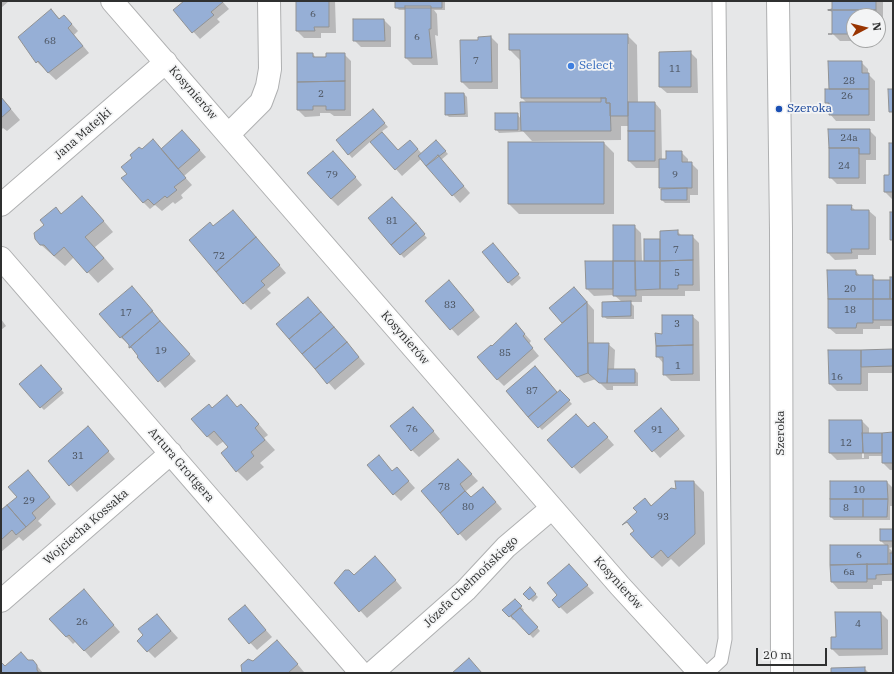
<!DOCTYPE html>
<html>
<head>
<meta charset="utf-8">
<style>
  body { margin:0 }
  #map { position:relative; width:894px; height:674px; overflow:hidden; background:#e6e7e8; font-family:"IBM Plex Serif",serif }
  canvas { display:block }
  .frame { position:absolute; inset:0; border:2px solid #2f3030; pointer-events:none }
  .north { position:absolute; left:846px; top:8px; width:40px; height:40px; box-sizing:border-box; background:#f3f4f5; border:1px solid #a5a6a6; border-radius:50%; rotate:83deg; font-size:11px; font-weight:700; line-height:16px; text-align:center; color:#2f3030 }
  .north::after { content:''; display:block; margin:auto; width:14px; height:18px; background:#993401; clip-path:polygon(50% 0,100% 100%,50% 72%,0 100%) }
  .scale { position:absolute; left:756px; top:648px; width:71px; height:18px; box-sizing:border-box; border:2px solid #2f3030; border-top:0; padding-left:5px; font-size:12px; line-height:14px; white-space:nowrap; color:#2f3030; -webkit-text-stroke:3px #f3f4f5; paint-order:stroke }
</style>
</head>
<body>
<div id="map">
<canvas width="894" height="674"></canvas>
<div class="frame"></div>
<div class="north">N</div>
<div class="scale">20 m</div>
</div>
<script>
const context = document.querySelector('canvas').getContext('2d');
context.lineJoin = 'round';
function fillPath(path, color) { context.fillStyle = color; context.fill(path, 'evenodd'); }
const poly = rows => new Path2D(rows.map(r => 'M' + r).join(''));
function stroke(path, color, width, dash) { context.strokeStyle = color; context.lineWidth = width; context.lineCap = dash ? 'butt' : 'round'; context.setLineDash(dash || []); context.stroke(path); }
function drawText(font, color, halo, rows, align = 'center') {
  context.font = font + ' "IBM Plex Serif",serif'; context.lineWidth = 3.5; context.setLineDash([]); context.textBaseline = 'middle'; context.strokeStyle = halo; context.fillStyle = color; for (const [text, x, y, turn = 0] of rows) {
    context.save(); context.translate(x, y); context.rotate((+turn || 0) * Math.PI / 180); context.textAlign = isNaN(turn) ? turn : align; if (halo) context.strokeText(text, 0, 0); context.fillText(text, 0, 0); context.restore();
  }
}
const shadow = poly([
  [1,1,9,1,1,8],
  [186,1,222,1,229,9,217,19,220,22,200,39,174,11],
  [297,1,335,1,336,33,321,33,321,38,304,38,297,31],
  [396,1,445,1,445,10,434,10,437,14,438,36,435,35,438,65,413,65,406,58,406,10,399,10,396,7],
  [833,1,883,1,883,37,878,37,878,16,854,16,854,40,872,41,840,41,833,34],
  [51,10,60,19,71,23,78,31,74,35,89,53,56,80,37,62,19,37],
  [384,20,391,27,391,47,361,47,354,40],
  [627,35,637,45,638,103,655,103,661,110,662,160,667,160,681,152,688,159,688,163,691,163,698,170,698,195,690,195,690,203,665,203,662,200,660,168,636,168,629,161,629,126,621,126,621,140,532,141,521,129,521,132,499,133,496,129,517,114,521,119,527,103,522,98,520,60,510,50],
  [627,44,629,44,629,107,627,107],
  [491,37,498,44,498,89,469,89,462,82,461,41,479,41],
  [690,52,697,59,698,93,667,93,660,87],
  [313,54,316,58,344,54,351,61,351,116,334,116,330,113,320,113,320,116,305,117,298,110],
  [861,62,868,69,868,74,875,81,875,121,836,121,830,114,830,106,826,102,830,90],
  [446,94,464,94,467,97,468,117,449,117,446,114],
  [1,97,20,120,7,131,3,128,1,130],
  [376,113,388,127,381,132,399,151,417,148,422,154,436,141,448,154,441,160,470,193,460,203,421,159,402,176,371,141,352,158,337,140],
  [869,130,876,137,876,160,866,160,866,184,837,184,830,177],
  [189,138,206,157,184,176,192,185,181,195,183,198,175,204,173,202,162,211,155,205,150,209,143,202,128,174,142,151,161,150],
  [509,143,604,143,614,153,614,214,519,214,509,204],
  [893,144,893,199,892,199,885,192,890,176],
  [340,159,362,185,338,206,331,199],
  [851,206,856,211,869,211,876,217,876,255,858,255,858,259,835,260,828,253],
  [92,207,113,232,95,247,114,269,98,283,74,257,65,266,40,244,46,225,56,208,62,214],
  [239,218,286,273,267,289,271,293,251,310,244,303,214,227],
  [369,218,421,231,427,238,404,258],
  [634,226,641,233,642,262,646,262,659,240,677,231,682,236,692,236,699,243,700,291,685,291,685,296,642,296,642,302,630,302,634,306,634,319,607,319,603,316,622,302,614,295,594,296,587,289,614,262],
  [496,248,521,278,512,286,508,282],
  [856,271,860,276,872,276,877,281,891,281,893,278,893,326,880,326,880,329,863,329,863,334,836,334,829,328],
  [456,288,480,317,458,336,426,301],
  [574,288,594,310,594,344,608,344,615,350,614,370,635,370,638,373,638,386,613,386,613,390,607,390,596,379,584,383,577,376,564,323,551,308],
  [139,294,163,326,196,361,165,388,129,344,121,338,101,314],
  [315,305,365,364,335,390,277,324],
  [692,316,699,322,700,381,671,381,664,374,664,364,657,356,663,335],
  [1,319,6,326,1,330],
  [516,324,531,341,529,344,539,356,504,386,497,379,493,347],
  [893,350,893,373,868,373,868,391,837,391,830,384,829,351],
  [44,369,64,393,44,410,41,407],
  [542,374,558,393,560,391,572,404,542,430,507,391],
  [227,397,238,408,241,405,251,415,268,435,264,438,275,450,260,463,264,467,247,481,237,471,230,447,224,441,217,446,207,436,213,409],
  [420,415,440,439,419,457,412,450],
  [668,416,685,436,660,458,636,431],
  [830,421,862,421,869,428,869,434,893,433,893,470,890,470,883,463,883,456,869,456,869,459,837,460,830,453],
  [862,441,864,441,864,458,862,458],
  [588,428,601,430,614,445,580,474,549,440],
  [94,435,115,459,77,492,49,461],
  [465,467,478,481,466,491,472,498,490,495,502,509,466,541,422,491],
  [397,468,415,488,401,501,394,494],
  [35,479,56,504,38,521,42,525,23,541,19,537,1,552,1,512],
  [694,482,704,492,705,544,679,567,671,559,662,567,652,557,635,531,639,512,645,499,652,506,677,490],
  [887,482,893,488,893,506,890,506,890,520,834,520,831,517],
  [893,530,893,547,889,548,893,552,893,581,882,581,882,585,873,585,873,589,838,589,832,582,886,546,881,541],
  [382,564,402,588,367,618,335,583],
  [575,572,594,593,567,614,553,600],
  [530,589,538,597,533,602,525,594],
  [90,598,120,632,91,658,76,641,73,644,50,619],
  [518,603,524,610,523,611,540,631,533,638,515,619,513,620,504,610],
  [251,613,272,637,257,650,229,620],
  [881,613,888,620,888,655,839,656,832,649,837,638],
  [157,615,178,638,155,658,148,651],
  [284,648,304,672,303,673,243,673,242,671,253,662],
  [28,661,33,661,43,673,1,673,1,663,5,667],
  [864,668,869,673,832,673]
]);
const building = poly([
  [184,1,222,1,223,2,211,12,214,15,192,33,173,10,184,1],
  [296,1,329,1,329,27,314,27,315,31,296,31,296,1],
  [395,1,442,1,442,8,395,8,395,1],
  [832,1,876,1,876,10,828,10,832,9,832,1],
  [405,6,431,6,431,29,429,29,432,58,405,58,405,6],
  [51,9,59,19,64,15,72,24,68,28,83,46,48,73,38,61,36,63,18,37,51,9],
  [828,10,876,10,876,16,854,16,854,34,828,34,832,34,832,11,828,10],
  [353,19,384,19,385,41,353,41,353,19],
  [509,34,628,34,628,116,610,116,610,103,606,103,606,98,521,98,520,50,509,50,509,34],
  [491,36,492,82,461,82,460,40,478,40,478,37,491,36],
  [691,51,691,87,659,87,659,52,691,51],
  [297,53,313,53,313,57,326,57,326,53,345,53,345,81,297,82,297,53],
  [828,61,862,61,862,73,869,73,869,89,829,89,828,61],
  [345,81,345,110,326,110,326,106,313,106,313,110,297,110,297,82,345,81],
  [825,89,869,89,869,115,829,115,829,103,825,103,825,89],
  [888,89,893,89,893,112,889,112,888,89],
  [445,93,464,93,465,114,445,115,445,93],
  [1,97,11,109,1,118,1,97],
  [601,98,606,98,606,103,610,103,611,131,521,131,520,102,601,102,601,98],
  [628,102,655,102,655,131,628,131,628,102],
  [373,109,385,123,348,155,336,140,373,109],
  [495,113,518,113,518,130,495,130,495,113],
  [828,129,870,129,870,154,859,154,859,148,829,148,828,129],
  [182,130,200,150,178,169,161,149,182,130],
  [628,131,655,131,655,161,628,161,628,131],
  [382,132,398,150,410,140,418,149,395,170,370,142,382,132],
  [153,139,186,178,174,187,177,190,167,198,165,196,154,205,148,199,143,203,121,178,127,174,121,167,132,158,130,155,139,147,142,149,153,139],
  [436,140,446,151,426,166,418,156,436,140],
  [508,142,604,142,604,204,508,204,508,142],
  [889,143,893,143,893,192,884,192,884,175,889,175,889,143],
  [829,148,859,148,859,178,829,178,829,148],
  [333,151,356,177,331,199,307,173,333,151],
  [666,151,682,151,682,162,692,162,692,188,659,188,659,159,666,159,666,151],
  [438,155,464,186,452,196,426,166,438,155],
  [687,188,687,200,661,200,661,189,687,188],
  [82,196,104,221,85,237,104,258,87,273,64,247,54,256,44,245,40,245,35,239,34,233,44,225,40,220,56,207,61,214,82,196],
  [392,197,416,223,391,245,368,218,392,197],
  [827,205,852,205,851,210,869,210,869,249,851,249,852,253,827,253,827,205],
  [233,210,256,237,216,272,189,240,210,222,213,226,233,210],
  [890,212,893,212,893,240,890,240,890,212],
  [416,223,425,234,400,255,391,245,416,223],
  [613,225,635,225,635,261,613,261,613,225],
  [678,230,678,235,693,235,693,260,660,261,660,231,678,230],
  [256,237,280,265,261,281,265,285,243,304,216,272,256,237],
  [644,239,660,239,660,261,644,261,644,239],
  [493,243,519,274,508,283,482,252,493,243],
  [693,260,693,285,678,285,678,289,660,289,660,261,693,260],
  [585,261,613,261,613,289,586,289,585,261],
  [613,261,635,261,636,296,613,296,613,261],
  [635,261,660,261,660,289,635,290,635,261],
  [827,270,856,270,856,275,873,275,873,299,828,299,827,270],
  [890,277,893,277,893,299,890,299,890,277],
  [449,280,474,310,450,330,425,301,449,280],
  [873,280,890,280,890,299,873,299,873,280],
  [132,286,153,311,120,338,99,314,132,286],
  [574,287,587,302,562,323,549,308,574,287],
  [308,297,321,312,289,339,276,324,308,297],
  [828,299,873,299,873,323,857,323,856,328,828,328,828,299],
  [873,299,893,299,893,320,873,320,873,299],
  [631,301,631,316,602,317,602,302,631,301],
  [587,302,588,373,577,377,544,339,587,302],
  [152,311,160,321,129,348,129,345,122,337,152,311],
  [321,312,334,327,302,354,289,339,321,312],
  [662,315,693,315,693,345,656,346,655,333,662,334,662,315],
  [160,321,190,354,158,382,137,357,138,356,131,347,129,348,160,321],
  [516,323,525,334,523,336,533,348,497,380,477,357,491,345,492,346,516,323],
  [334,327,347,342,315,369,302,354,334,327],
  [347,342,359,357,327,384,315,369,347,342],
  [588,343,609,343,607,383,599,383,588,373,588,343],
  [693,345,693,374,663,375,663,357,656,357,656,346,693,345],
  [893,349,893,366,861,367,861,350,893,349],
  [828,350,861,350,861,384,829,384,828,350],
  [41,365,62,389,40,408,19,384,41,365],
  [535,366,557,392,528,417,506,391,535,366],
  [608,369,635,369,635,383,607,383,608,369],
  [560,390,570,400,538,428,528,417,560,390],
  [227,395,237,407,241,404,259,424,255,428,265,440,251,452,254,456,236,472,221,453,228,447,214,431,207,437,191,419,209,404,212,408,227,395],
  [413,407,434,431,411,451,390,426,413,407],
  [661,408,679,429,652,452,634,431,661,408],
  [576,414,588,427,594,422,608,437,572,468,547,440,576,414],
  [829,420,862,420,863,453,829,453,829,420],
  [88,426,109,451,69,486,48,461,88,426],
  [893,432,893,463,882,463,882,433,893,432],
  [862,433,882,433,882,453,863,453,862,433],
  [379,455,392,471,397,467,409,481,393,495,367,465,379,455],
  [458,459,472,474,460,484,465,491,440,513,421,491,458,459],
  [28,470,50,497,32,513,36,518,26,527,7,505,17,497,8,487,28,470],
  [675,481,694,481,695,534,668,558,661,550,652,558,630,534,634,531,627,522,622,525,637,512,633,508,645,498,651,506,671,488,676,489,675,481],
  [830,481,887,481,888,499,830,499,830,481],
  [483,487,496,502,458,535,440,513,465,491,471,497,483,487],
  [830,499,863,499,863,517,830,517,830,499],
  [863,499,888,499,887,517,863,517,863,499],
  [7,505,26,527,16,535,12,530,1,540,1,510,7,505],
  [880,529,893,529,893,541,880,541,880,529],
  [830,545,888,545,888,564,830,565,830,545],
  [890,553,893,553,893,564,890,564,890,553],
  [375,556,396,580,359,612,334,583,345,570,349,570,354,575,375,556],
  [569,564,588,585,559,608,552,600,557,595,547,583,569,564],
  [867,564,867,582,831,582,830,565,867,564],
  [867,564,893,564,893,574,876,575,876,579,867,579,867,564],
  [530,587,536,594,529,600,523,594,530,587],
  [84,589,114,625,84,651,69,635,66,637,49,619,84,589],
  [515,599,522,606,509,617,502,610,515,599],
  [245,605,266,630,249,644,228,619,245,605],
  [520,608,538,627,529,635,511,616,520,608],
  [835,612,881,612,882,649,831,649,831,637,836,637,835,612],
  [157,614,171,631,147,652,137,641,143,635,138,629,157,614],
  [277,640,298,664,288,673,242,673,241,665,248,659,253,661,277,640],
  [21,652,28,660,33,660,37,665,37,670,39,673,1,673,1,662,5,666,21,652],
  [469,658,482,673,452,673,469,658],
  [865,667,865,673,831,673,831,668,865,667]
]);
const service = poly([
  [707,673,721,660,725,639,719,1]
]);
const minor = poly([
  [112,1,620,586,700,673],
  [778,1,781,230,782,673],
  [229,134,261,102,267,86,270,69,269,1],
  [1,205,166,62],
  [1,258,361,673],
  [1,601,171,453],
  [372,673,466,590,506,547,552,508]
]);
const markers = [
  [571,66,4,"#3f7fe0"],
  [779,109,4,"#1a4fb4"]
];
const numberNames = [
  ["6",313,14],
  ["6",417,37],
  ["68",50,41],
  ["7",476,61],
  ["11",675,69],
  ["28",849,81],
  ["2",321,94],
  ["26",847,96],
  ["24a",849,138],
  ["24",844,166],
  ["79",332,175],
  ["9",675,175],
  ["81",392,221],
  ["7",676,250],
  ["72",219,256],
  ["5",677,273],
  ["20",850,289],
  ["83",450,305],
  ["18",850,310],
  ["17",126,313],
  ["3",677,324],
  ["19",161,351],
  ["85",505,353],
  ["1",678,366],
  ["16",837,377],
  ["87",532,391],
  ["76",412,429],
  ["91",657,430],
  ["12",846,443],
  ["31",78,456],
  ["78",444,487],
  ["10",859,490],
  ["29",29,501],
  ["80",468,507],
  ["8",846,508],
  ["93",663,517],
  ["6",859,555],
  ["6a",849,572],
  ["26",82,622],
  ["4",858,624]
];
const shopNames = [
  ["Select",579,66]
];
const streetNames = [
  ["Kosynierów",193,93,49],
  ["Jana Matejki",83,134,-41],
  ["Kosynierów",405,338,49],
  ["Szeroka",781,433,-90],
  ["Artura Grottgera",181,465,49],
  ["Wojciecha Kossaka",86,527,-41],
  ["Józefa Chełmońskiego",471,582,-44],
  ["Kosynierów",618,583,48]
];
const transitNames = [
  ["Szeroka",787,109]
];
fillPath(shadow, '#0003');
fillPath(building, '#96afd6');
stroke(building, '#919293', 1);
stroke(service, '#afb0b1', 15);
stroke(minor, '#afb0b1', 24);
stroke(service, '#fff', 13);
stroke(minor, '#fff', 22);
for (const [x, y, r, color] of markers) { const dot = new Path2D(); dot.arc(x, y, r, 0, 2 * Math.PI); context.fillStyle = color; context.fill(dot); stroke(dot, '#f3f4f5', 1.5); }
drawText('10px', '#49505a', null, numberNames);
drawText('12px', '#366cbe', '#f3f4f5', shopNames, 'left');
drawText('12px', '#2f3030', '#f3f4f5', streetNames);
drawText('12px', '#164399', '#f3f4f5', transitNames, 'left');
</script>
</body>
</html>
